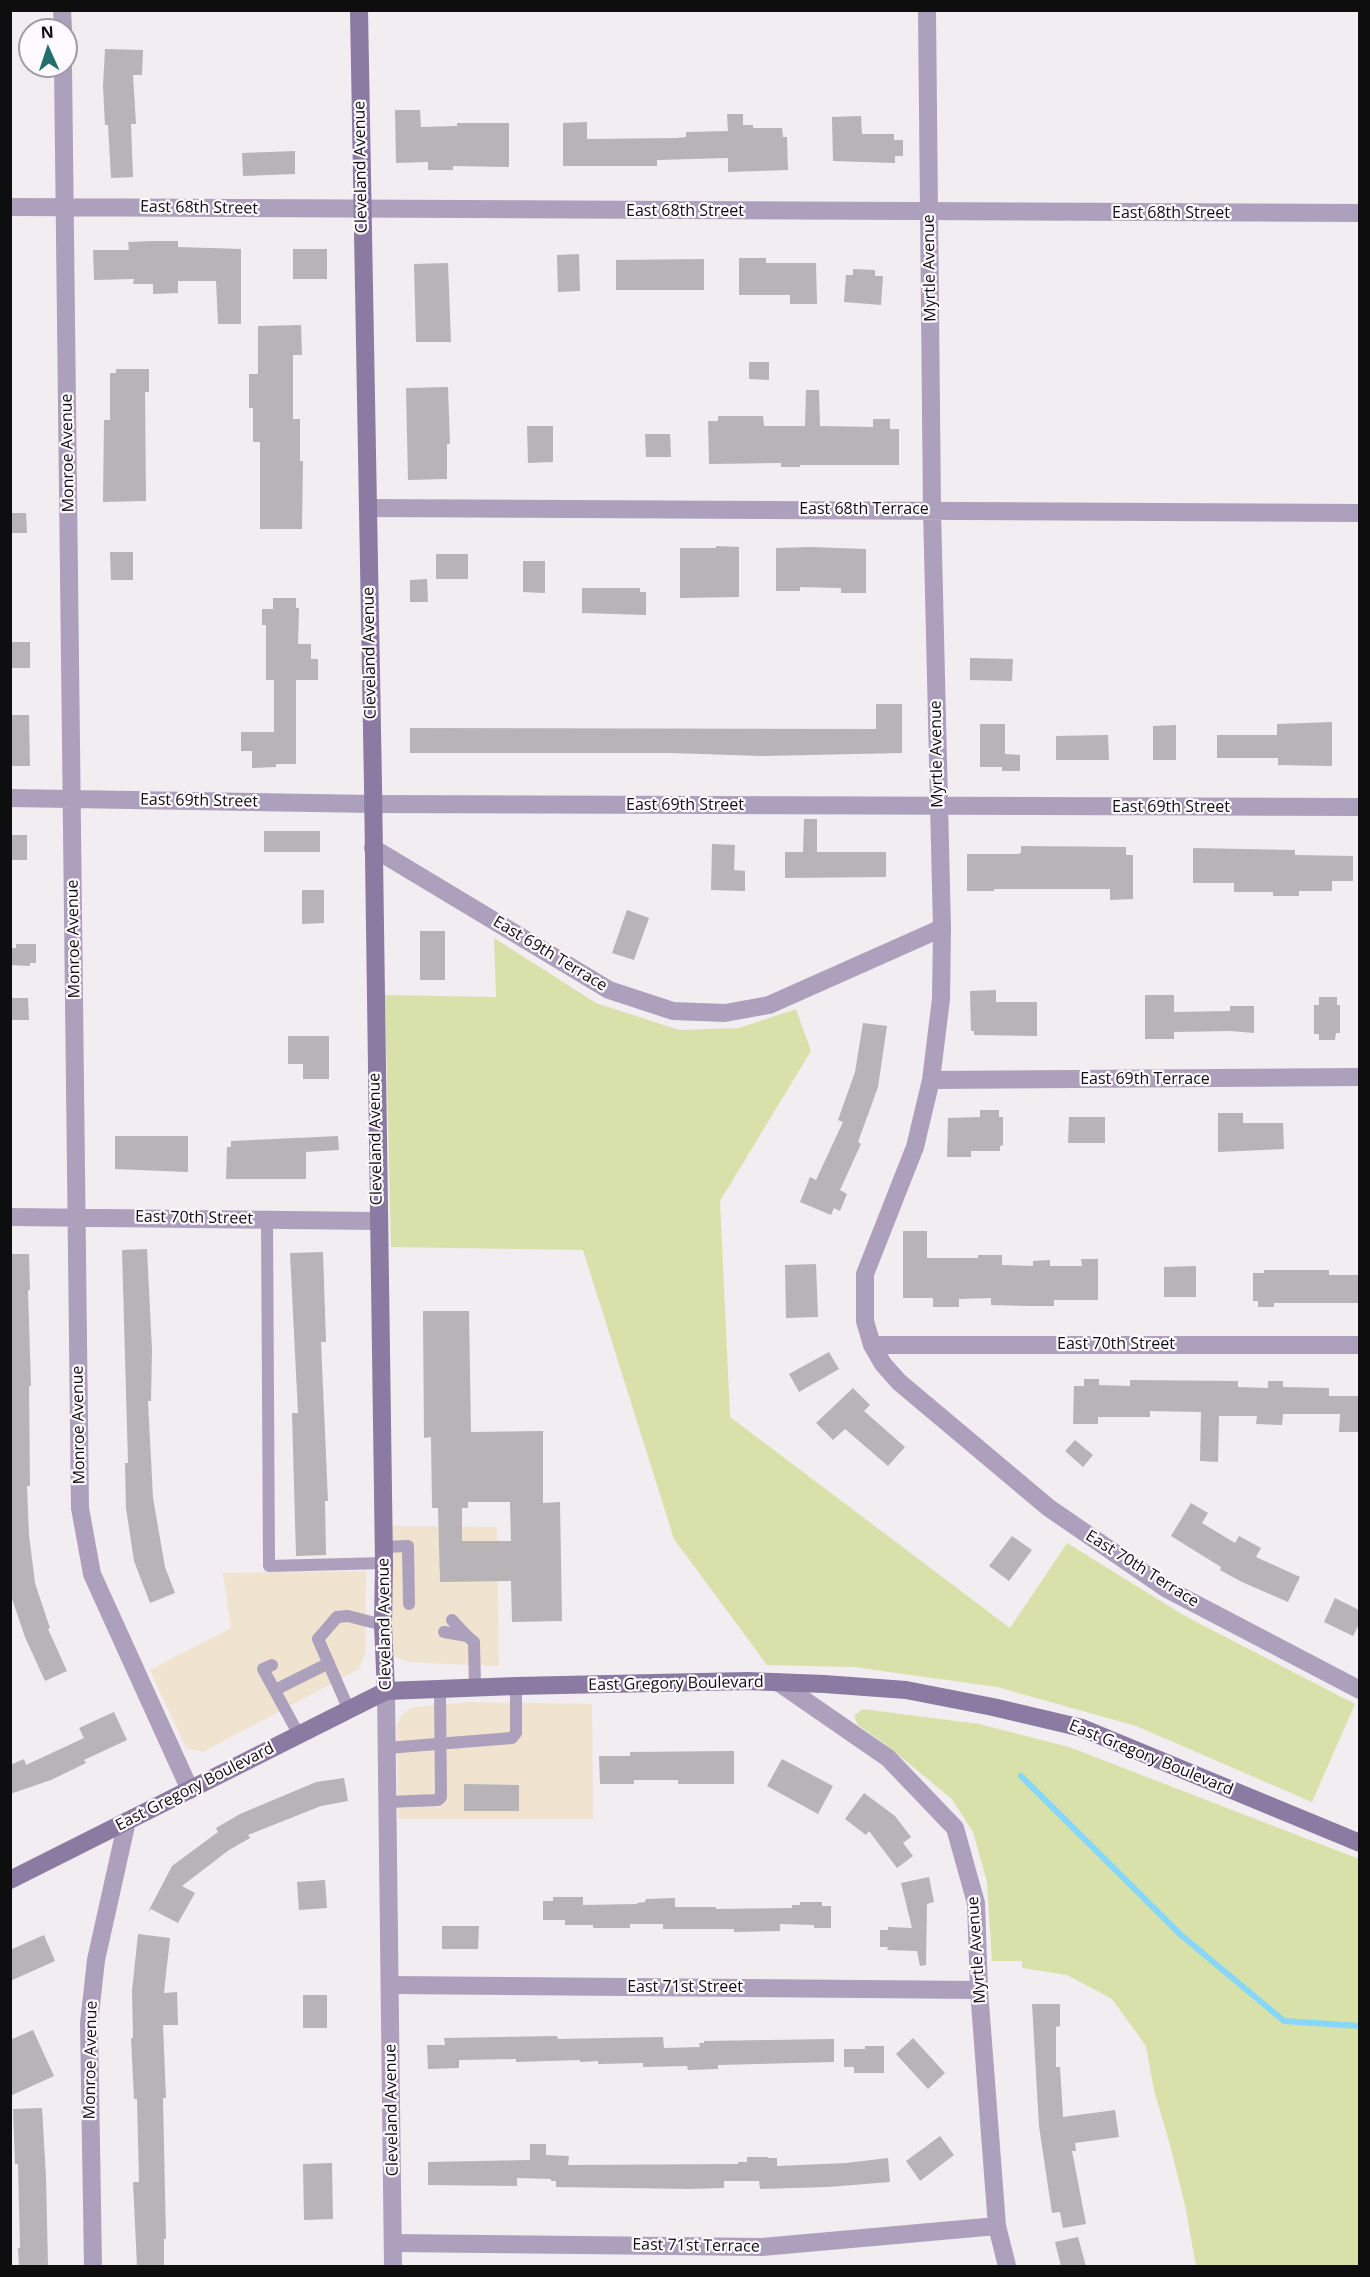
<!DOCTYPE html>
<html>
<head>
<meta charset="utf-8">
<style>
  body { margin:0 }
  #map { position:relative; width:1370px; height:2277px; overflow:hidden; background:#f1edf1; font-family:"Open Sans",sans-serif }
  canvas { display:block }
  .frame { position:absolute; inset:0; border:12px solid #0f0e0f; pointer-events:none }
  .north { position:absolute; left:18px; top:18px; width:60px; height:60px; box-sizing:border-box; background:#fffaff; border:2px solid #9f9c9f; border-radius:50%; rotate:357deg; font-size:16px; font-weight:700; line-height:24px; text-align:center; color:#0f0e0f }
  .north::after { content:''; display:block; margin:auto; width:21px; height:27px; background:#236e6e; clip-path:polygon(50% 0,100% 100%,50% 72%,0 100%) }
</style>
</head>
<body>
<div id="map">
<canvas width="1370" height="2277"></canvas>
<div class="frame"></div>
<div class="north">N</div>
</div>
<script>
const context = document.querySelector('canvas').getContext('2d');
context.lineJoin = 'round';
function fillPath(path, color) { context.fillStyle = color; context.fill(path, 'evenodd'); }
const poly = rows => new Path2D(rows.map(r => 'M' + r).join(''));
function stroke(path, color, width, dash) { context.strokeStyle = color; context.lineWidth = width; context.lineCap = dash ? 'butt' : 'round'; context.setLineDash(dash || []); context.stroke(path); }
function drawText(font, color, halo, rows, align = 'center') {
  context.font = font + ' "Open Sans",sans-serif'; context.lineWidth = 4.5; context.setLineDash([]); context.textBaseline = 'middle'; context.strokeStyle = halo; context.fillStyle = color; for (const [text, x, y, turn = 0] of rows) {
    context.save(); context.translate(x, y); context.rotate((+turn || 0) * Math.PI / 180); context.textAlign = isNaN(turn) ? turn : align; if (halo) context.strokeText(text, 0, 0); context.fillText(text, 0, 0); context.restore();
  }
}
const commercial = poly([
  [392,1526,497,1527,499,1666,407,1662,394,1656,392,1639],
  [366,1571,365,1654,359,1669,203,1752,186,1748,150,1670,231,1628,223,1573],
  [469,1702,592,1704,593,1819,398,1819,397,1725,402,1714,414,1707]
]);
const green = poly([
  [494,938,596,1003,679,1030,739,1028,796,1009,811,1051,720,1201,730,1417,1010,1628,1067,1543,1185,1616,1355,1704,1312,1802,1136,1726,997,1687,854,1667,767,1665,674,1539,583,1250,391,1247,385,995,496,997],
  [862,1709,979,1724,1069,1747,1359,1859,1359,2266,1196,2266,1185,2205,1170,2145,1154,2090,1146,2046,1112,1999,1067,1975,1022,1968,1022,1961,992,1961,987,1882,973,1832,952,1799,885,1744,858,1725,854,1716]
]);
const stream = poly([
  [1021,1776,1181,1935,1284,2021,1360,2026]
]);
const building = poly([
  [105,49,143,50,142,75,133,75,136,124,131,124,133,177,111,178,108,125,105,125,103,86],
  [395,110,420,110,421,127,457,126,457,123,509,123,509,167,453,166,453,170,428,170,428,162,396,163],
  [727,114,743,114,743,125,753,125,753,128,782,128,783,137,787,137,788,170,728,172,728,158,657,160,657,166,563,166,563,123,587,122,587,139,676,138,686,137,686,132,728,131],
  [861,116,862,134,894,134,894,140,903,140,903,156,895,156,895,163,833,161,832,117],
  [295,151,295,174,243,176,242,153],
  [153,241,178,241,178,247,241,249,241,324,218,324,216,281,178,281,178,293,153,294,153,284,133,284,134,279,94,280,93,250,129,250,128,242],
  [293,249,327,249,327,279,293,279],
  [579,254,580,291,558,292,557,255],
  [739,258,766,258,766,263,816,263,817,304,790,304,790,295,739,295],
  [704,259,704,290,616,290,616,260],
  [448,263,451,342,416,342,414,264],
  [853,269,875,270,875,276,883,276,881,305,844,302,846,275,853,275],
  [301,325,302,355,293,355,293,419,300,419,300,461,303,461,302,529,260,529,260,442,253,442,253,408,249,408,249,374,258,374,258,326],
  [749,362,769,362,769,380,749,379],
  [116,369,149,369,149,392,145,392,146,501,103,502,104,420,110,420,110,373,116,373],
  [448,387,450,444,447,444,447,479,408,480,406,388],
  [806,390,819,390,820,426,873,427,873,419,890,419,890,429,899,429,899,465,800,465,800,467,781,467,781,463,709,464,708,421,718,421,718,416,763,416,764,426,805,426],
  [527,426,553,426,553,462,528,463],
  [645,434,670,434,671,457,646,457],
  [10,513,26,513,27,533,10,533],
  [716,546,739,547,739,597,680,598,680,548,716,548],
  [810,547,866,549,866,593,841,593,841,588,800,587,800,591,776,591,776,548],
  [110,552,133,552,133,580,111,580],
  [436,554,468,554,468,579,436,579],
  [523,561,545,561,545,593,523,592],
  [427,579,428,602,410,602,410,580],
  [582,588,640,588,640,592,646,592,646,615,582,613],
  [273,598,296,598,296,608,299,608,298,644,311,644,311,659,318,659,318,680,296,680,296,764,276,764,276,767,252,768,252,751,241,751,241,732,274,732,274,680,266,680,266,625,262,625,262,609,273,609],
  [10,642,30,642,30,668,10,668],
  [970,658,1013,659,1012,681,970,680],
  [876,704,902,704,902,753,762,756,672,753,410,753,410,728,876,729],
  [10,715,29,715,30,766,10,766],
  [1332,722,1332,766,1278,765,1278,758,1217,758,1217,735,1277,735,1277,724],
  [980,724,1005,724,1005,754,1020,755,1020,771,1002,771,1002,767,980,767],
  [1176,725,1176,760,1153,760,1153,726],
  [1108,735,1109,760,1056,760,1056,736],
  [804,819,817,819,817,852,886,852,886,877,785,878,785,852,803,852],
  [264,831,320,831,320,852,264,852],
  [10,835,27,835,27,860,10,860],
  [712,844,735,845,734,870,745,871,745,891,711,890],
  [1021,846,1126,847,1126,855,1133,855,1133,899,1110,900,1110,889,994,889,994,891,967,891,967,854,1017,854,1021,853],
  [1193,848,1295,850,1295,855,1353,856,1353,881,1332,881,1332,891,1299,891,1299,896,1273,896,1273,892,1234,892,1234,883,1193,883],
  [302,890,324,890,324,923,302,924],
  [627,910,649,918,634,960,612,953],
  [420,931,445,931,445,980,420,980],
  [16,944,36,944,36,963,30,963,30,966,10,965,10,948,16,948],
  [996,990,996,1002,1037,1002,1037,1036,974,1035,974,1031,971,1031,970,991],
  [1145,995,1174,995,1174,1012,1230,1011,1230,1006,1254,1006,1254,1033,1230,1031,1174,1032,1174,1039,1145,1039],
  [1319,997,1337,997,1337,1005,1340,1005,1340,1033,1336,1033,1335,1040,1319,1040,1319,1034,1314,1034,1314,1005,1319,1005],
  [10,998,28,998,29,1020,10,1020],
  [863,1023,887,1026,878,1087,858,1142,861,1144,840,1190,847,1194,840,1211,834,1208,831,1215,800,1202,810,1177,816,1180,843,1122,838,1120,855,1072],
  [288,1036,329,1036,329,1079,303,1079,303,1064,288,1064],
  [980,1110,999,1110,999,1117,1003,1117,1003,1145,1000,1146,1000,1151,971,1151,971,1157,947,1157,948,1118,980,1117],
  [1218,1113,1243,1113,1243,1123,1283,1123,1284,1149,1218,1152],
  [1069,1117,1105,1117,1105,1143,1068,1143],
  [115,1136,188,1136,188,1172,115,1169],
  [338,1136,339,1150,306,1152,306,1179,226,1179,227,1147,231,1147,231,1141],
  [903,1231,927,1231,927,1258,978,1258,978,1255,1002,1255,1002,1265,1033,1266,1033,1261,1050,1260,1050,1266,1082,1266,1081,1259,1098,1259,1098,1300,1054,1300,1054,1306,1029,1306,991,1305,991,1298,959,1299,959,1307,933,1307,933,1298,903,1298],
  [147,1249,152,1350,151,1401,148,1401,153,1498,165,1567,175,1593,150,1603,134,1561,126,1508,125,1463,128,1463,122,1250],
  [323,1252,326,1342,321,1342,328,1501,325,1501,326,1555,296,1556,292,1413,298,1413,290,1253],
  [10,1254,29,1254,30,1290,28,1290,31,1386,29,1386,30,1486,27,1486,29,1535,35,1583,50,1628,48,1629,67,1671,45,1681,25,1637,10,1593],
  [816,1264,818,1317,786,1318,785,1265],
  [1196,1266,1196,1297,1164,1297,1164,1267],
  [1264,1270,1329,1270,1329,1275,1359,1275,1359,1303,1274,1303,1274,1307,1258,1307,1258,1301,1253,1301,1253,1273,1264,1273],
  [423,1311,469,1311,471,1432,543,1431,543,1503,560,1502,562,1621,512,1622,511,1581,440,1582,438,1508,432,1508,431,1437,424,1438],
  [468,1502,510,1502,511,1541,462,1541,462,1508,468,1508],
  [829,1352,839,1369,799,1392,789,1374],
  [1084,1379,1099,1379,1099,1385,1130,1386,1130,1380,1238,1381,1238,1387,1268,1388,1268,1381,1283,1381,1283,1387,1329,1388,1329,1396,1358,1396,1359,1432,1339,1432,1340,1414,1283,1414,1282,1425,1256,1424,1257,1416,1219,1416,1218,1462,1200,1461,1201,1412,1150,1411,1150,1417,1098,1417,1098,1424,1073,1424,1074,1386,1084,1386],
  [853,1388,870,1405,864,1411,905,1447,888,1466,845,1429,833,1440,816,1423],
  [1075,1440,1093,1455,1083,1467,1065,1451],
  [1191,1503,1208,1513,1202,1523,1235,1543,1239,1536,1261,1548,1256,1557,1300,1577,1288,1602,1242,1582,1220,1570,1221,1567,1171,1536],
  [1012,1536,1032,1550,1009,1581,989,1566],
  [1335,1598,1359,1610,1359,1624,1353,1636,1324,1622],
  [114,1712,127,1740,84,1760,86,1763,51,1780,10,1794,10,1765,24,1759,26,1765,84,1738,79,1728],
  [734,1751,734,1784,678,1784,678,1780,634,1780,634,1784,600,1784,599,1756,630,1756,630,1752],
  [782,1759,833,1786,818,1814,767,1786],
  [344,1778,348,1801,321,1806,248,1835,250,1838,229,1850,182,1886,195,1893,178,1923,151,1909,148,1912,172,1866,218,1832,216,1828,240,1814,316,1782],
  [464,1784,519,1785,519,1811,464,1811],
  [864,1793,895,1816,911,1837,903,1843,913,1856,897,1868,869,1831,866,1835,845,1819],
  [929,1877,934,1902,927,1904,926,1965,920,1966,917,1951,887,1950,888,1947,880,1947,880,1930,888,1930,888,1927,912,1928,901,1883],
  [325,1880,327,1908,299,1910,297,1882],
  [553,1897,583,1897,583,1905,637,1904,637,1903,645,1902,646,1899,675,1898,675,1907,716,1907,716,1909,792,1908,792,1905,800,1905,800,1902,822,1902,822,1906,831,1906,831,1928,814,1928,814,1925,780,1924,780,1931,734,1932,734,1929,663,1929,663,1924,630,1924,630,1928,593,1928,593,1925,565,1925,565,1920,543,1920,543,1901,553,1901],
  [442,1926,479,1926,478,1949,442,1949],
  [138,1934,170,1938,164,1993,177,1992,178,2025,163,2025,166,2098,163,2098,166,2239,164,2239,164,2266,137,2266,133,2182,139,2182,137,2099,134,2099,131,2038,133,2038,132,1991],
  [44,1935,55,1961,10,1981,10,1950],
  [303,1995,327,1995,327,2028,303,2028],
  [1032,2004,1060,2004,1060,2026,1056,2027,1056,2067,1060,2067,1063,2117,1115,2110,1119,2137,1075,2143,1076,2151,1072,2151,1086,2224,1063,2228,1060,2212,1052,2213,1039,2126],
  [33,2030,54,2076,10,2096,10,2040],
  [557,2036,558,2039,663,2037,664,2048,700,2047,699,2043,704,2043,704,2041,834,2039,834,2062,718,2065,718,2069,688,2070,687,2066,643,2067,643,2063,598,2064,598,2061,580,2062,580,2060,516,2062,516,2059,459,2060,459,2068,428,2069,427,2045,445,2045,444,2038],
  [913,2038,945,2073,928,2089,896,2054],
  [865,2046,884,2046,884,2073,854,2073,854,2067,844,2067,844,2049,865,2049],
  [42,2108,46,2177,48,2266,19,2266,18,2248,20,2248,18,2164,15,2164,13,2109],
  [940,2136,954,2155,920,2181,906,2161],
  [530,2144,546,2144,546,2155,569,2156,568,2165,738,2164,738,2162,747,2162,747,2157,768,2157,768,2158,777,2158,777,2166,846,2163,888,2158,890,2182,828,2187,760,2189,759,2181,724,2181,724,2188,688,2189,556,2187,556,2181,551,2181,551,2179,517,2178,517,2186,428,2185,428,2162,530,2160],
  [332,2163,333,2219,304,2220,303,2164],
  [1078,2237,1086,2266,1061,2266,1055,2242]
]);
const service = poly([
  [267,1219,269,1566,384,1563],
  [383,1547,408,1546,409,1604],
  [452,1620,467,1636],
  [444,1632,467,1636,474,1642,475,1688],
  [272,1665,263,1669,299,1735],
  [275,1690,329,1663],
  [349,1710,318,1639,337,1617,348,1616,383,1625],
  [387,1748,512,1738,516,1733,516,1686],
  [387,1802,438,1800,441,1797,440,1690]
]);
const minor = poly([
  [62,10,63,30],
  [927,10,932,510,942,928,941,999,931,1080,915,1147,865,1274,865,1321,872,1345,883,1364,899,1382,1049,1508,1167,1589,1360,1690],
  [63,66,80,1508,92,1574,190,1790],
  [10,207,1360,213],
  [368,508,1360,513],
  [10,798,373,804,1360,807],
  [373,848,609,990,673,1011,725,1013,769,1005,942,928],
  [931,1080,1360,1077],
  [10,1217,377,1221],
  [872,1345,1360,1345],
  [778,1682,888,1758,955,1828,976,1903,979,1990,997,2226,1007,2266],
  [390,1985,979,1990],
  [393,2243,762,2247,997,2226],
  [93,2266,89,2023,96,1960,127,1821]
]);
const tertiary = poly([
  [386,1691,393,2266]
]);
const secondary = poly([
  [359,10,373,785,384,1563,383,1625,386,1691],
  [10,1880,386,1691,516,1686,747,1681,824,1684,906,1690,993,1707,1082,1728,1360,1843]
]);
const streetNames = [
  ["Cleveland Avenue",361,167,-91],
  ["East 68th Street",199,208,1],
  ["East 68th Street",685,211],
  ["East 68th Street",1171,213],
  ["Myrtle Avenue",930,268,-91],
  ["Monroe Avenue",68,453,-91],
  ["East 68th Terrace",864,509],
  ["Cleveland Avenue",370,653,-91],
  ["Myrtle Avenue",937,754,-91],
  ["East 69th Street",199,801,1],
  ["East 69th Street",685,805],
  ["East 69th Street",1171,807],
  ["Monroe Avenue",74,939,-91],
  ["East 69th Terrace",550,954,31],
  ["East 69th Terrace",1145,1079],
  ["Cleveland Avenue",376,1139,-91],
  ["East 70th Street",194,1218,1],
  ["East 70th Street",1116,1344],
  ["Monroe Avenue",79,1425,-91],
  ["East 70th Terrace",1142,1569,32],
  ["Cleveland Avenue",385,1624,-91],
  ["East Gregory Boulevard",676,1684,-1],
  ["East Gregory Boulevard",1151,1758,22],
  ["East Gregory Boulevard",195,1787,-27],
  ["Myrtle Avenue",977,1950,-94],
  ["East 71st Street",685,1987],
  ["Monroe Avenue",91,2060,-89],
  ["Cleveland Avenue",392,2110,-91],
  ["East 71st Terrace",696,2246,1]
];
fillPath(commercial, '#f0e3cf');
fillPath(green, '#d9e1aa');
stroke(stream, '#86d7fa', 6);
fillPath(building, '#b7b3b6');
stroke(service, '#aca0bc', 12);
stroke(minor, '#aca0bc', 18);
stroke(tertiary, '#aca0bc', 18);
stroke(secondary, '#8b7aa2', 18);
drawText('16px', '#0f0e0f', '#fffaff', streetNames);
</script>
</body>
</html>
